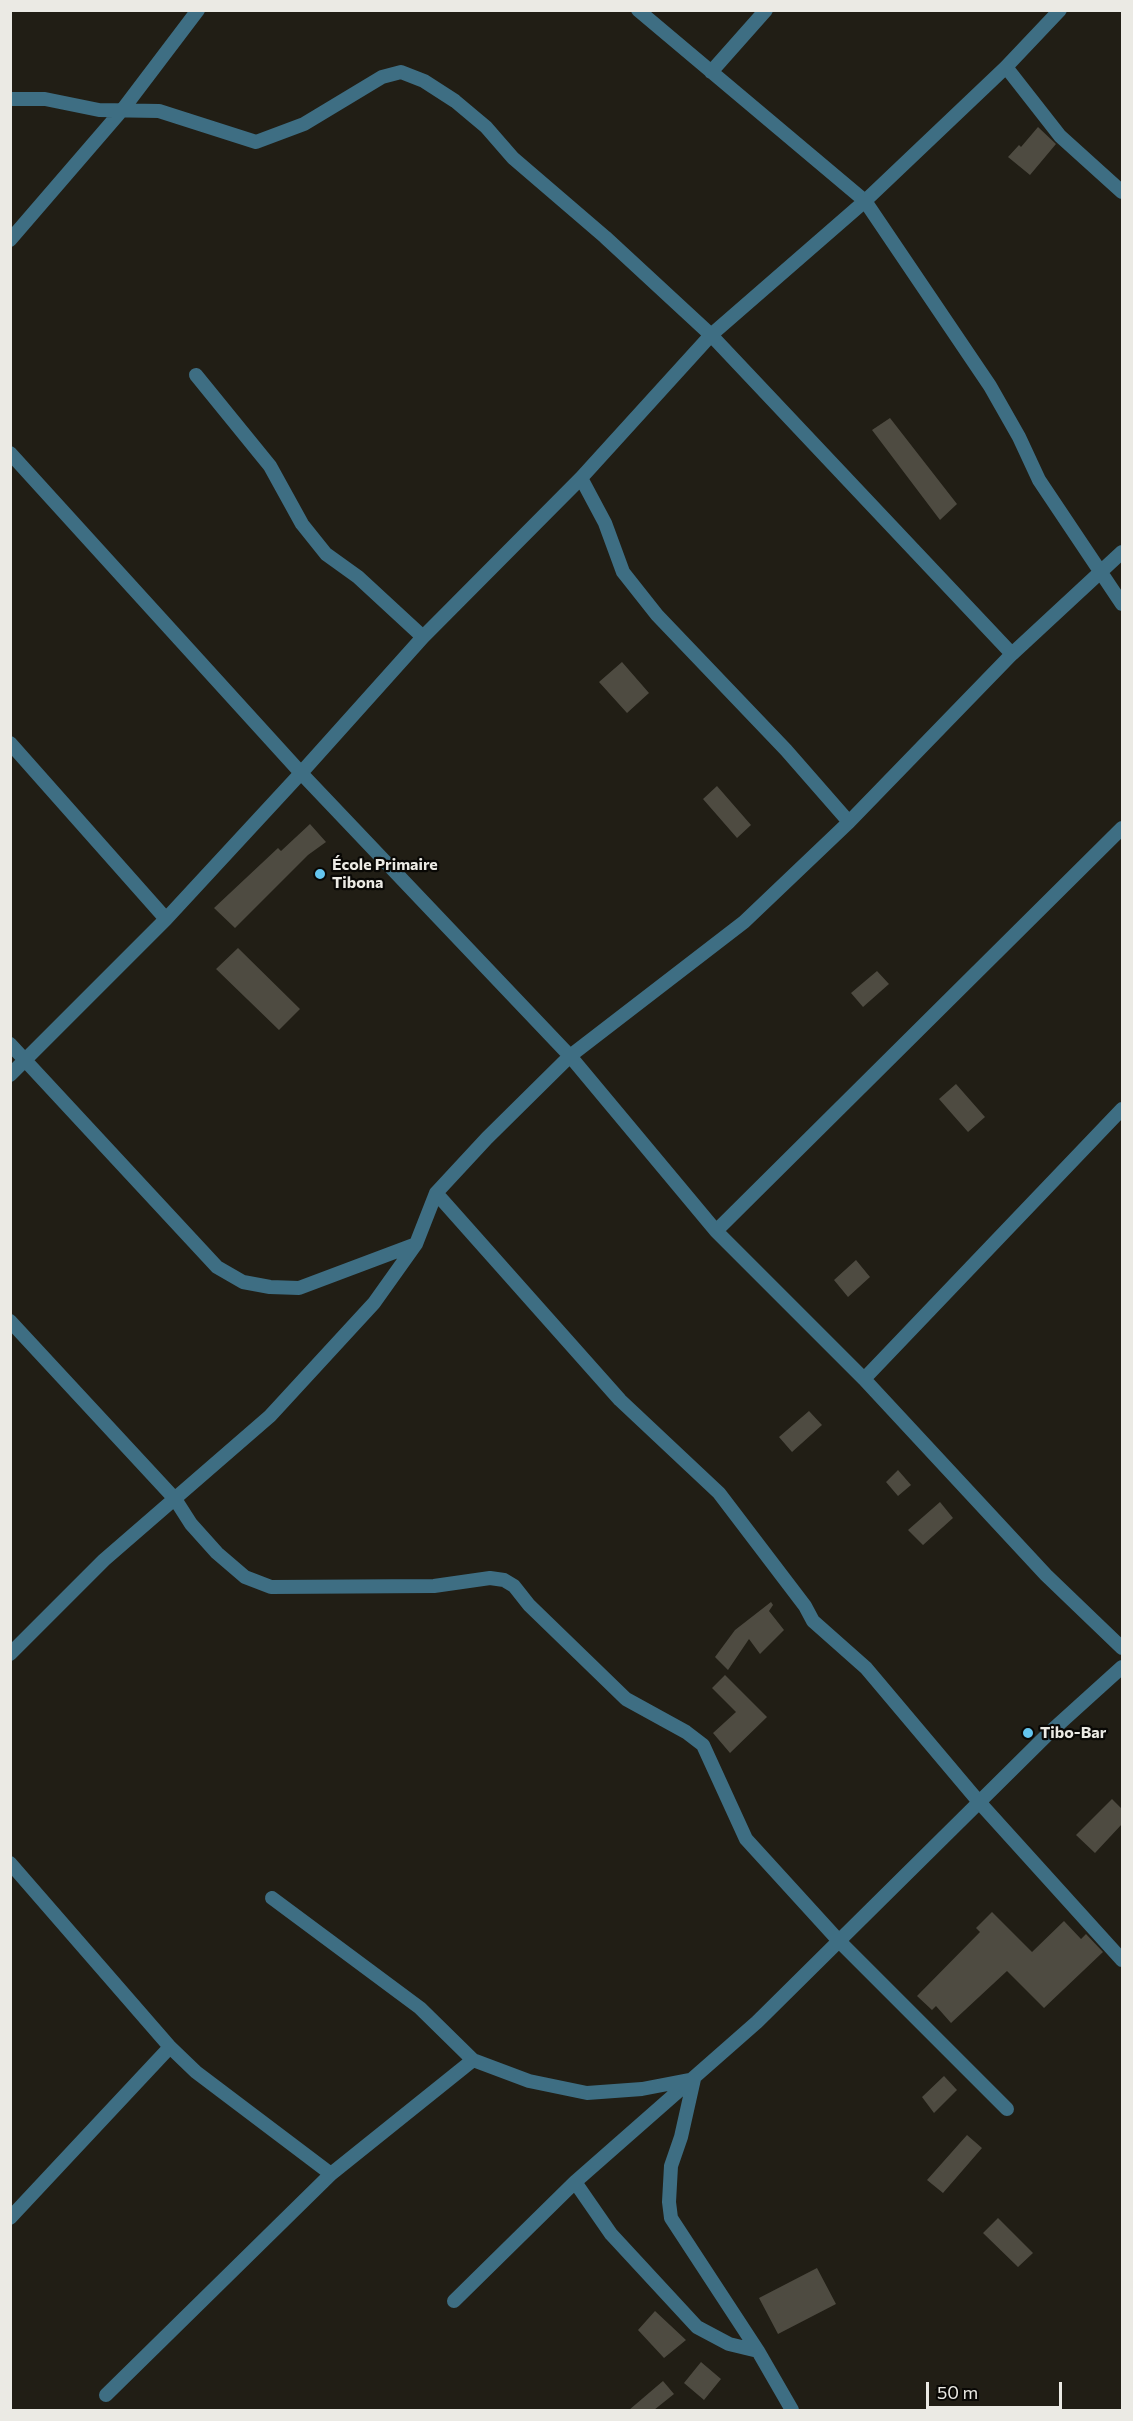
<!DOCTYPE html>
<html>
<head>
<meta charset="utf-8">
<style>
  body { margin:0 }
  #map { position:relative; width:1133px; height:2421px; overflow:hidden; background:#211e15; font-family:Commissioner,sans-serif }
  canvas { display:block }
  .frame { position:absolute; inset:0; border:12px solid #ebeae4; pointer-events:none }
  .scale { position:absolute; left:926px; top:2382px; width:136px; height:27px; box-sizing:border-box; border:3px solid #ebeae4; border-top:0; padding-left:8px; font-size:18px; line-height:21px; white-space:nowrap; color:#ebeae4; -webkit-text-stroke:4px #090805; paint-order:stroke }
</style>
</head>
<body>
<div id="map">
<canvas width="1133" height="2421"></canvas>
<div class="frame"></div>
<div class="scale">50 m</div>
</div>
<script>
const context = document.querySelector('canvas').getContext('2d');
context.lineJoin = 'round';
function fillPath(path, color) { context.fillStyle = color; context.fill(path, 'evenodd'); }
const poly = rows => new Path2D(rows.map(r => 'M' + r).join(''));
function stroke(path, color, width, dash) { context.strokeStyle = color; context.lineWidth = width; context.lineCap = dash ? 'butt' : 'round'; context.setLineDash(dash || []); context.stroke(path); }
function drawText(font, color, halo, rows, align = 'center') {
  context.font = font + ' Commissioner,sans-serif'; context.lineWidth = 4.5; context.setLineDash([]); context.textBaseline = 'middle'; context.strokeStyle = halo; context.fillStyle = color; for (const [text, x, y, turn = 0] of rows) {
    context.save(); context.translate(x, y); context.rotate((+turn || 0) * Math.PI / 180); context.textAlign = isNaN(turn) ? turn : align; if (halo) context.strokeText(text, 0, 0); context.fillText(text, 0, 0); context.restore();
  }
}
const building = poly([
  [1038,127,1056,144,1030,175,1008,157,1019,145,1021,147],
  [890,418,957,504,940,520,872,430],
  [622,662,649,693,627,713,599,682],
  [717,786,751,825,737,838,703,799],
  [310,824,326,842,308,855,235,928,214,908,278,848,281,851],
  [238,948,300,1009,279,1030,216,969],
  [877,971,889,984,863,1007,851,993],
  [956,1084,985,1117,968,1132,939,1099],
  [856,1260,870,1277,848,1297,834,1280],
  [809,1411,822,1425,792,1452,779,1437],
  [898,1470,911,1485,898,1496,886,1482],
  [940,1502,953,1518,923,1545,908,1530],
  [771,1602,773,1605,769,1611,784,1630,760,1654,749,1639,728,1670,715,1657,735,1630],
  [725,1675,767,1717,730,1753,713,1733,736,1712,712,1688],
  [1112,1799,1122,1809,1122,1824,1095,1853,1076,1835],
  [992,1912,1032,1952,1064,1921,1081,1939,1086,1934,1103,1952,1044,2008,1007,1971,951,2023,936,2006,932,2010,917,1996,980,1932,976,1928],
  [944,2076,957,2090,934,2113,922,2097],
  [967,2135,982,2148,943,2193,927,2180],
  [998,2218,1033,2253,1018,2267,983,2233],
  [817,2268,836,2304,778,2334,759,2298],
  [655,2311,686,2340,664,2358,638,2330],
  [701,2362,721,2379,704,2400,684,2383],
  [663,2381,674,2394,654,2410,629,2410]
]);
const minor = poly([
  [638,10,865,201,990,386,1019,437,1039,480,1122,604],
  [1006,67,1060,136,1122,192],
  [711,72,766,10],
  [10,99,45,99,99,110,159,111,256,142,304,124,382,77,401,72,424,81,455,101,486,127,513,158,605,237,711,335,1012,654],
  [10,240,123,109,198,10],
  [196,375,270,466,302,524,326,554,358,577,423,637],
  [10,453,301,773,423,637,581,478,711,335,865,201,1006,67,1060,10],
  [581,478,605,523,623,572,657,615,786,750,849,822],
  [10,743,166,919],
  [10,1044,217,1267,243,1282,270,1287,299,1288,416,1244],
  [10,1075,166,919,301,773,570,1056,716,1231,864,1379,1046,1575,1122,1648],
  [436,1193,620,1400,719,1493,805,1606,813,1621,866,1668,979,1802,1122,1960],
  [716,1231,1122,828],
  [10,1321,175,1499,191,1524,217,1553,245,1577,271,1587,434,1586,490,1578,504,1580,514,1586,529,1605,626,1699,686,1732,703,1745,746,1839,839,1941,1007,2109],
  [864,1379,1122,1109],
  [10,1654,104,1560,270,1416,374,1303,416,1244,436,1193,487,1138,570,1056,744,922,849,822,1012,654,1122,552],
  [10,1863,170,2047,196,2072,331,2174],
  [272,1898,420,2008,473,2060],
  [575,2182,611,2234,697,2327,729,2344,758,2351],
  [10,2218,170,2047],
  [454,2301,575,2182,757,2022,1049,1733,1122,1667],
  [106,2395,331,2174,473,2060,529,2081,587,2093,642,2089,694,2079,681,2137,671,2166,669,2202,671,2218,758,2351,792,2410]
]);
const markers = [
  [320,874,6,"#64c5ee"],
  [1028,1733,6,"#64c5ee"]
];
const poiNames = [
  ["École Primaire",332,865],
  ["Tibona",332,883],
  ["Tibo-Bar",1040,1733]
];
fillPath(building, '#4e4b41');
stroke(minor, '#3e6e83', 14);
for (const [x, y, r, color] of markers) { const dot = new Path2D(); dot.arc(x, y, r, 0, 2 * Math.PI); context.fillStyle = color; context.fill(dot); stroke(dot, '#090805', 2); }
drawText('bold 16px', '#ebeae4', '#090805', poiNames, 'left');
</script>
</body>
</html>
